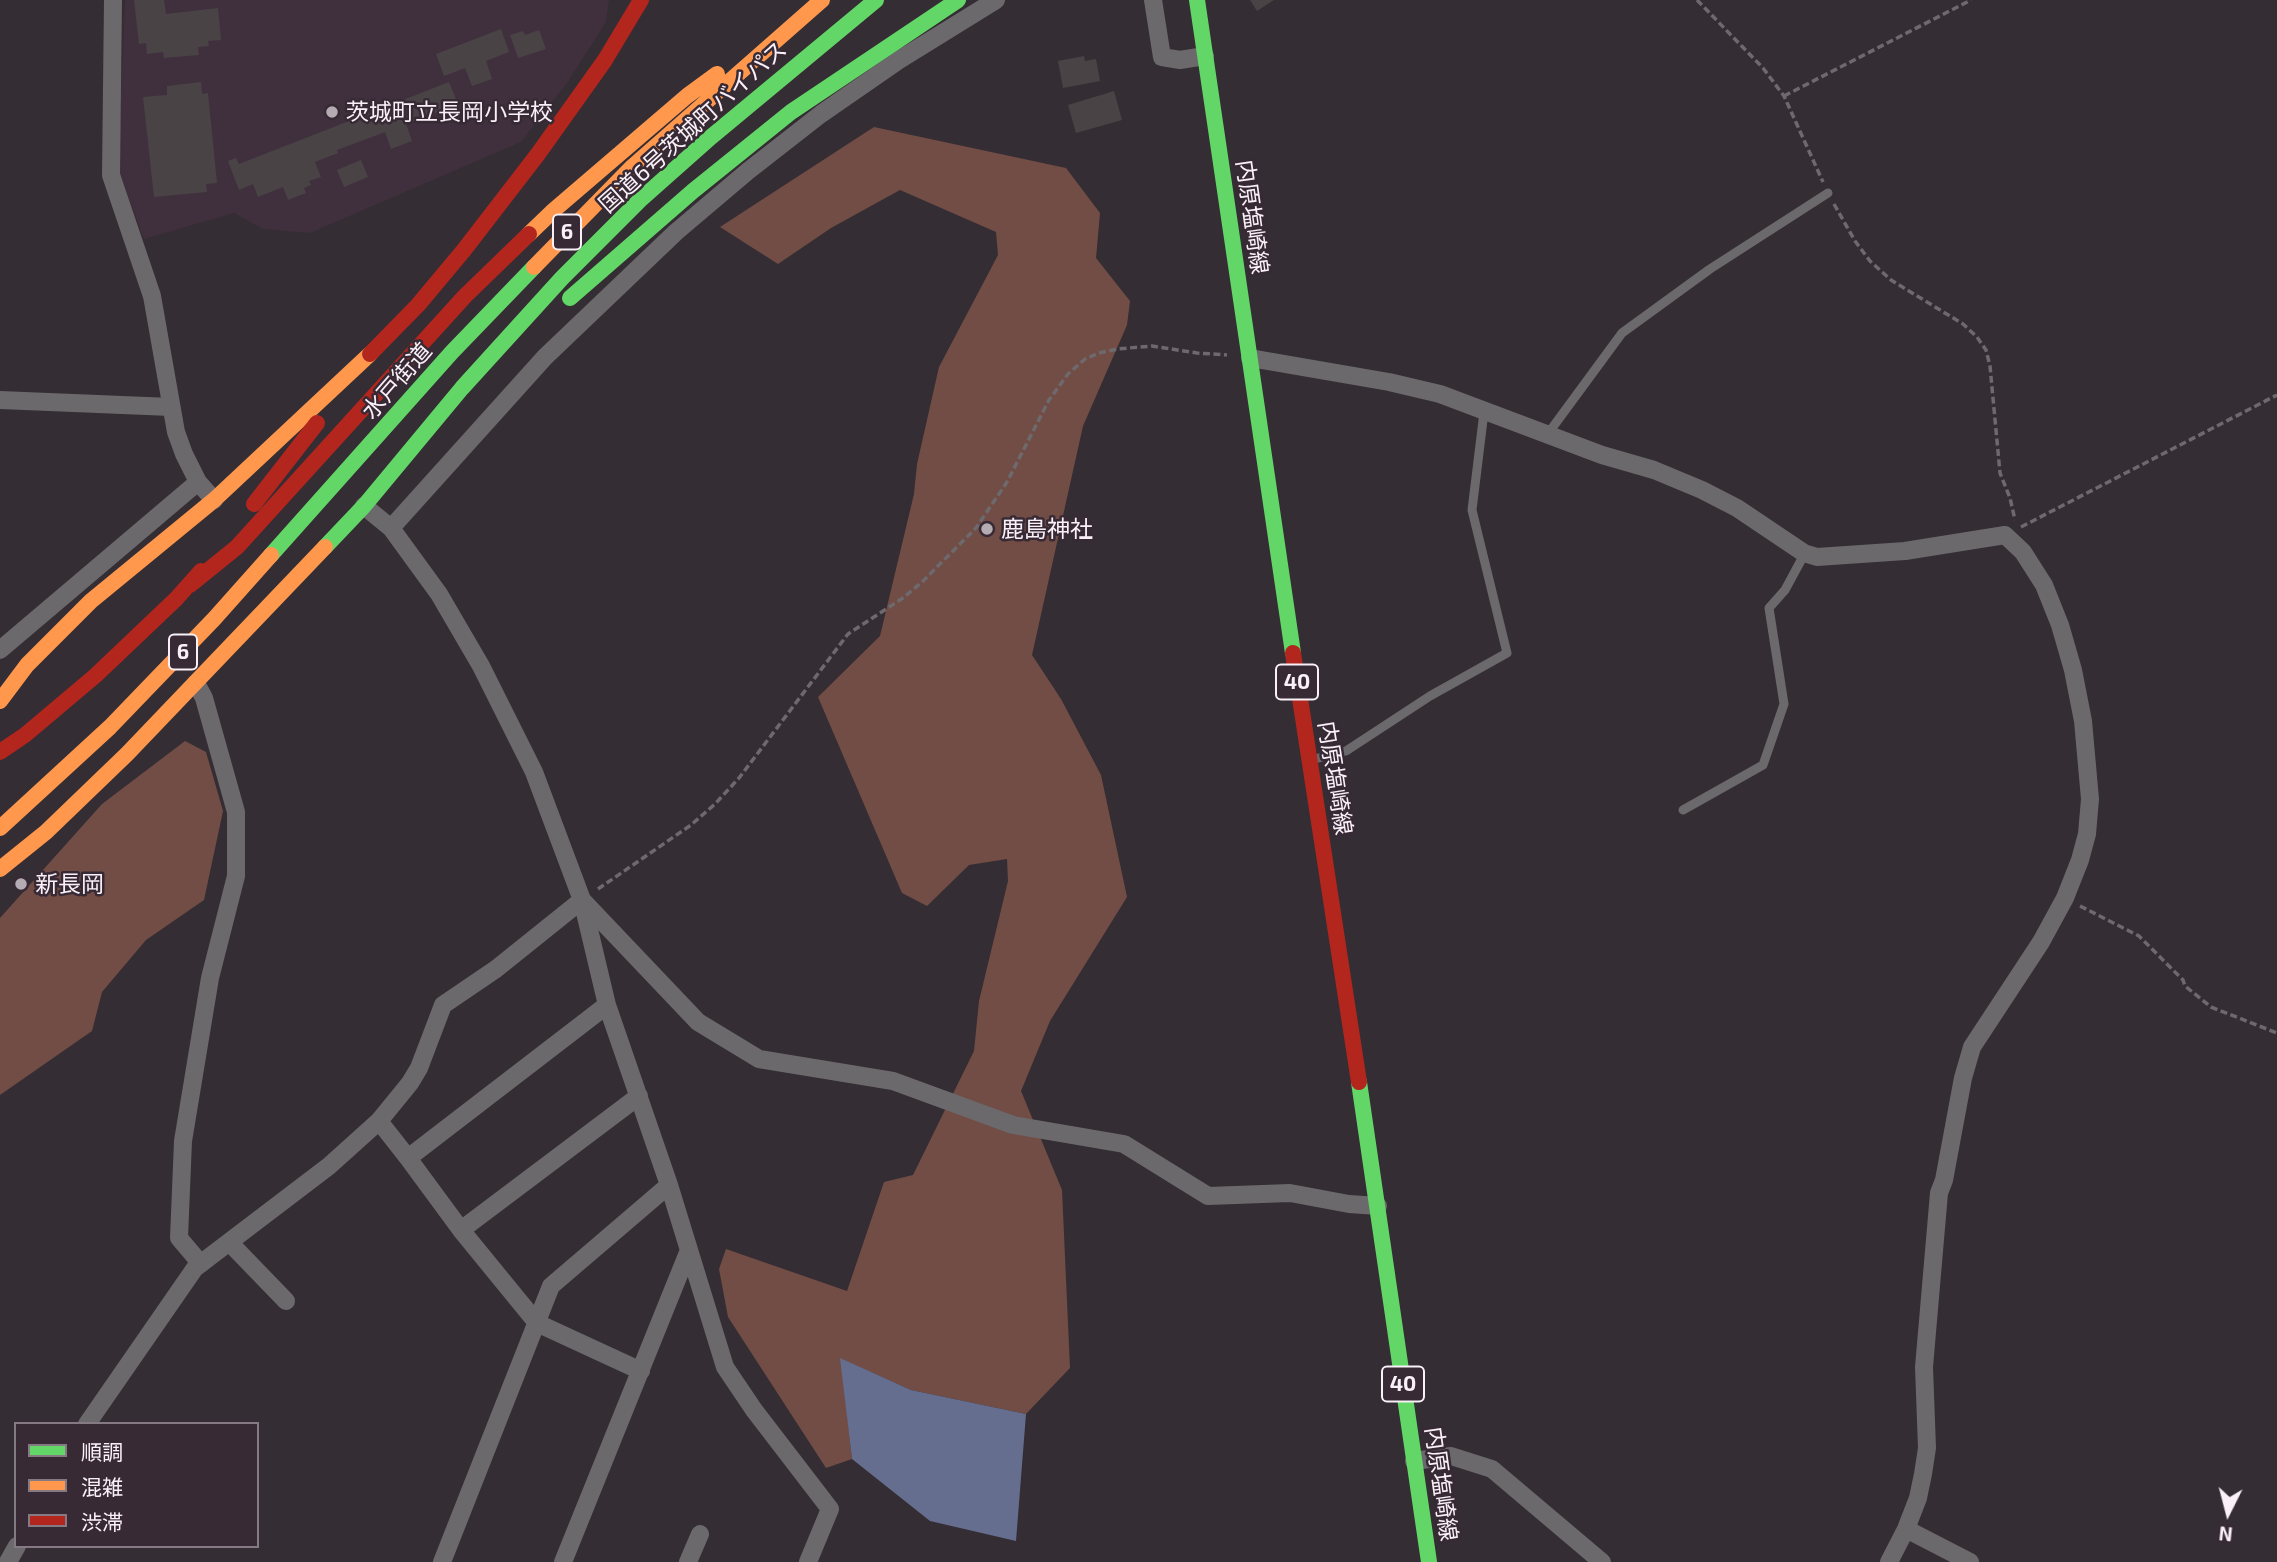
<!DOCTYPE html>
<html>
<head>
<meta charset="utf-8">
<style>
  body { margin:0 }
  #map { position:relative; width:2277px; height:1562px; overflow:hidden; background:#342d33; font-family:"Exo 2","Noto Sans JP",sans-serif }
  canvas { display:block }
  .legend { position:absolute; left:14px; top:1422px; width:245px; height:126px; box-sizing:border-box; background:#372a35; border:2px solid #857a83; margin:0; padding:9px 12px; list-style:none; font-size:21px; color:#faf1f8 }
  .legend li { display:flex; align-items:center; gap:14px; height:35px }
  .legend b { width:35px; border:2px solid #857a83 }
  .north { position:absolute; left:2193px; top:1478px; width:70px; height:70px; -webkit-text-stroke:5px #372a35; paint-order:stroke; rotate:186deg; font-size:19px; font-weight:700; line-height:28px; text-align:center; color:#faf1f8 }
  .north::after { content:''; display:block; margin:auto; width:24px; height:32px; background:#faf1f8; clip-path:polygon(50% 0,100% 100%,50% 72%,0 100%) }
</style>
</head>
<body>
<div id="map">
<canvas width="2277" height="1562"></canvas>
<ul class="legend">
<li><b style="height:9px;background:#63d668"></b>順調</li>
<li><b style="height:9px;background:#ff974d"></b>混雑</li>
<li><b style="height:9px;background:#b3261e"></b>渋滞</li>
</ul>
<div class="north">N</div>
</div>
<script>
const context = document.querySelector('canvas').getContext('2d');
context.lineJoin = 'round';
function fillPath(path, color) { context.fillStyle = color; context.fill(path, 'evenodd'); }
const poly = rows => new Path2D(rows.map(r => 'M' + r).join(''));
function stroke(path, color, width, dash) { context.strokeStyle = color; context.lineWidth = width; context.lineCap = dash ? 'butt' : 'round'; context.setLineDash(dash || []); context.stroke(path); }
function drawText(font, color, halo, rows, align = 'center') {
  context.font = font + ' "Exo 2","Noto Sans JP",sans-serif'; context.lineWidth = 5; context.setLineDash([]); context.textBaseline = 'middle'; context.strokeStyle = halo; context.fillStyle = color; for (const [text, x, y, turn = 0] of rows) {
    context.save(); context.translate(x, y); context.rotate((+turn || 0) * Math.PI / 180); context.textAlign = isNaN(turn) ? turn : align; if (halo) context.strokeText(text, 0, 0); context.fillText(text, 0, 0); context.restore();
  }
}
const built = poly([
  [125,0,609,0,606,22,567,83,521,142,310,233,263,229,234,213,144,239,118,169]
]);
const forest = poly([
  [874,127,1066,168,1100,213,1096,258,1130,301,1127,325,1083,426,1032,655,1061,699,1101,775,1127,897,1050,1021,1021,1091,1062,1190,1070,1368,1026,1414,911,1390,841,1359,852,1459,826,1468,728,1317,719,1269,726,1249,847,1291,884,1182,913,1175,974,1051,979,1001,1008,881,1007,859,969,865,927,906,902,893,818,697,880,636,914,494,917,464,939,367,998,255,996,232,900,190,831,228,778,264,720,227],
  [185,741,206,752,223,811,204,900,146,940,102,992,92,1031,0,1095,0,918,102,804]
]);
const water = poly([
  [840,1358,911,1390,1026,1414,1016,1541,930,1521,852,1459]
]);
const building = poly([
  [134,0,164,0,166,14,218,8,221,40,208,41,209,46,198,47,199,55,164,58,163,52,147,54,146,43,139,44],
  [1250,0,1274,0,1257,11],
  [501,29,509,52,486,61,492,79,472,86,465,68,444,76,436,54],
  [539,30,546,49,518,58,510,35,523,31,525,35],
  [1084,56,1085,61,1096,59,1100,81,1063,88,1058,61],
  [201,82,202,94,208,93,217,183,206,184,207,192,154,197,143,97,167,95,167,86],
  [449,82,458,104,406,124,412,141,391,149,385,132,337,150,338,153,315,162,321,177,309,181,311,185,304,188,306,193,288,200,283,187,258,197,253,184,239,190,228,161,236,158,239,164],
  [1114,91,1122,120,1076,133,1068,105],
  [361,160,368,177,344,187,337,170]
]);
const path = poly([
  [1697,0,1763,68,1784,96,1823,182],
  [1784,96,1971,0],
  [1834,204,1855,241,1870,261,1891,280,1963,324,1977,337,1986,350,1990,366,2000,473,2010,498,2015,520],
  [2021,527,2277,395],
  [598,889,691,825,715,804,739,778,848,634,903,598,922,582,976,528,1007,482,1049,400,1068,374,1085,359,1099,353,1117,349,1152,346,1197,353,1227,355],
  [2080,906,2139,936,2183,980,2185,986,2211,1007,2277,1033]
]);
const lane = poly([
  [1547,435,1622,333,1710,269,1828,193],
  [1311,760,1346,751,1430,696,1507,653,1472,510,1484,412],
  [1683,810,1763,765,1784,704,1769,608,1785,590,1805,553]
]);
const street = poly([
  [113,0,111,175,152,296,176,432,184,454,198,482,214,500],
  [1153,0,1162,57,1180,60,1205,56],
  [1250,358,1389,382,1440,394,1602,455,1654,470,1702,490,1737,508,1804,553,1817,557,1905,551,2005,535,2023,552,2044,585,2060,625,2073,670,2083,721,2090,799,2087,834,2080,860,2065,898,2041,942,1972,1047,1963,1078,1944,1180,1939,1193,1924,1367,1927,1448,1923,1474,1918,1498,1906,1529,1889,1562],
  [0,400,171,407],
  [364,506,391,528,439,594,481,666,534,772,582,900,607,1005,669,1185,725,1367,754,1410,830,1509,808,1562],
  [391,528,545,357,676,232,748,171,821,114,899,60,996,0],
  [0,650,198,482],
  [196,683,204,698,236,812,236,876,210,978,183,1141,179,1238,201,1264],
  [582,900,698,1022,759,1059,893,1081,1013,1125,1124,1144,1208,1196,1290,1193,1349,1204,1378,1206],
  [379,1121,408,1158,461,1230,537,1323,641,1371],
  [408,1158,607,1005],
  [461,1230,639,1096],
  [229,1242,286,1301],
  [87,1424,195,1268,329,1166,379,1121,410,1083,419,1068,443,1005,496,969,582,900],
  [1414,1461,1451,1456,1492,1469,1602,1562],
  [1906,1529,1970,1562],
  [8,1562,17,1546],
  [442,1562,551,1286,669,1185],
  [563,1562,689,1250],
  [688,1562,700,1534]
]);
const fast = poly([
  [1197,0,1293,653],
  [570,298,693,191,791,112,958,0],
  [325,547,364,506,462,388,562,278,640,200,711,137,876,0],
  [271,555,452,352,534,267],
  [1359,1082,1429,1562]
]);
const slow = poly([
  [529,234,554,210,687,96,717,74],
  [534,267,631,168,822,0],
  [0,701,27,665,91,601,214,500,370,354],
  [0,828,110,727,214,619,271,555],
  [0,869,46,832,127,754,325,547]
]);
const jam = poly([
  [370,354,418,305,464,250,538,154,605,60,641,0],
  [254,504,317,423],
  [190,585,237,547,465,296,529,234],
  [1293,653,1359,1082],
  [0,752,25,735,95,676,176,599,201,571]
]);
const markers = [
  [332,112,7,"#b5acb3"],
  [987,529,7,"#b5acb3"],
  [21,884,7,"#b5acb3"]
];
const shields = [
  [567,232,28],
  [183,652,28],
  [1297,682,42],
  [1403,1384,42]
];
const shieldNames = [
  ["6",567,232],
  ["6",183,652],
  ["40",1297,682],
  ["40",1403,1384]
];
const poiNames = [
  ["茨城町立長岡小学校",346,112],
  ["鹿島神社",1001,529],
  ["新長岡",35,884]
];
const streetNames = [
  ["国道6号茨城町バイパス",693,127,-42],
  ["内原塩崎線",1252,217,82],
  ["水戸街道",397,381,-49],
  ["内原塩崎線",1335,778,81],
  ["内原塩崎線",1441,1484,82]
];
fillPath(built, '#40303d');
fillPath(forest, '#724d46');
fillPath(water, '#666e90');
fillPath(building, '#494346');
stroke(path, '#6d696d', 3.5, [7, 3.5]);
stroke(lane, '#6b696c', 9);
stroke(street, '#6b696c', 18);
stroke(fast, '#63d668', 16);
stroke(slow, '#ff974d', 16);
stroke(jam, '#b3261e', 16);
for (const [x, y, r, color] of markers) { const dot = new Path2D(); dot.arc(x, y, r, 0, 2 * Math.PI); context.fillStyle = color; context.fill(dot); stroke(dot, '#372a35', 2.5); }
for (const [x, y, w] of shields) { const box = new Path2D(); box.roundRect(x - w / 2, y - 17.5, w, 35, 5); context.fillStyle = '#372a35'; context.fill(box); stroke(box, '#faf1f8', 2); }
drawText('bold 21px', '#faf1f8', null, shieldNames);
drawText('23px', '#faf1f8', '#372a35', poiNames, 'left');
drawText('23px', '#faf1f8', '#372a35', streetNames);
</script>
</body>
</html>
